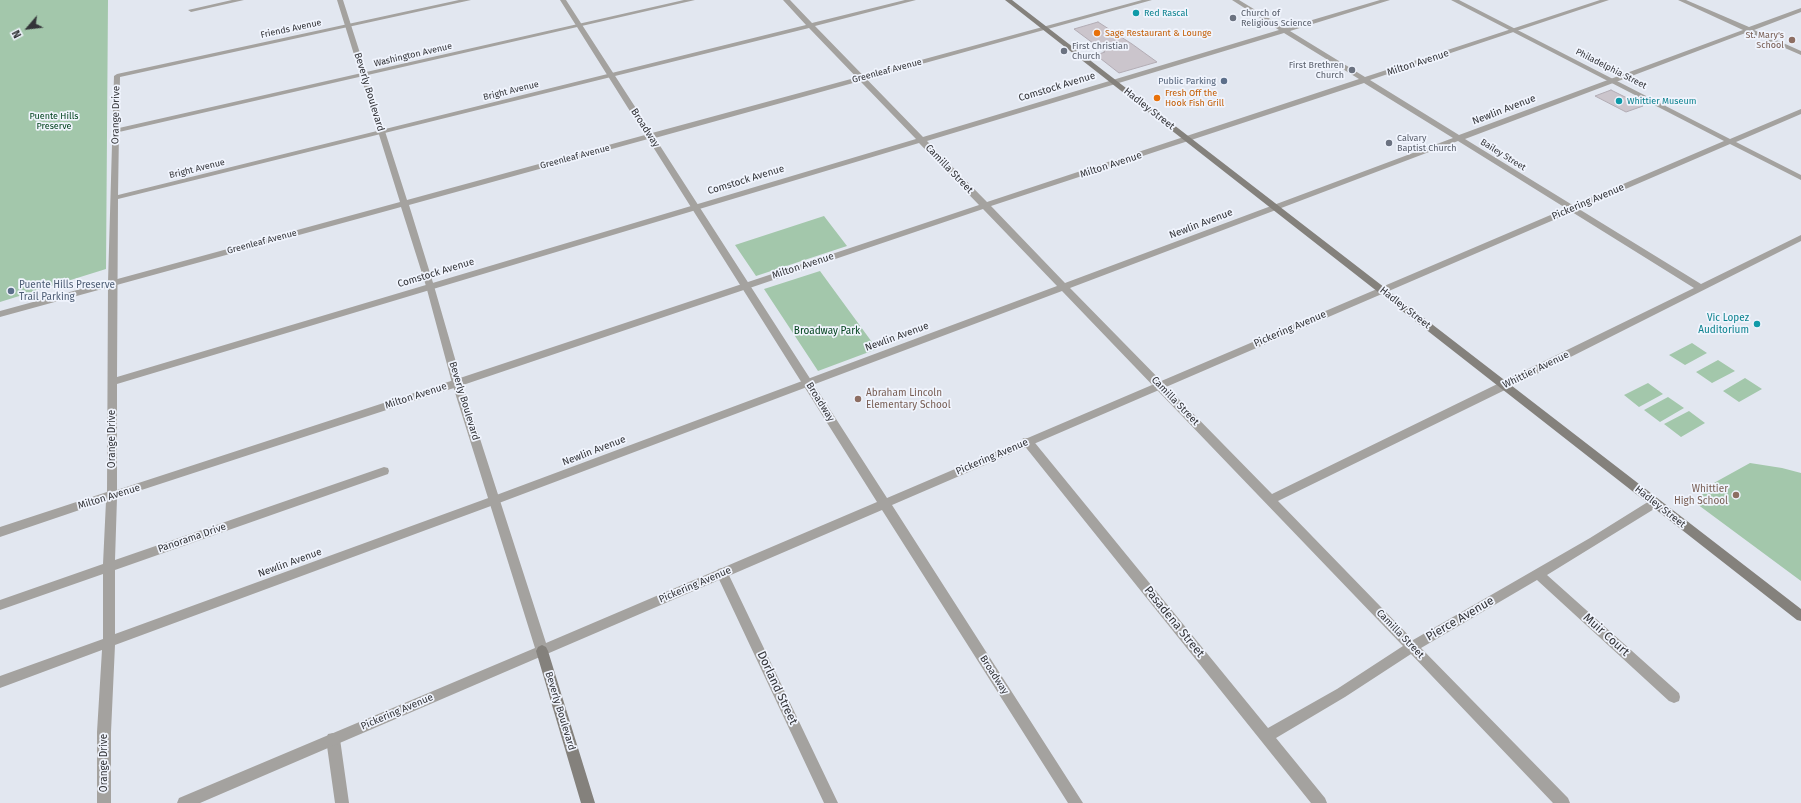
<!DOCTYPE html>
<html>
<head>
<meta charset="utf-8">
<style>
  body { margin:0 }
  #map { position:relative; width:1801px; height:803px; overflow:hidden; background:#e2e7f0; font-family:"Fira Sans",sans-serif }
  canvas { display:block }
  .north { position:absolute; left:8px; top:8px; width:40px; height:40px; -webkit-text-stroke:3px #f0f4fd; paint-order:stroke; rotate:242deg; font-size:11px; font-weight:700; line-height:16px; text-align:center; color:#333438 }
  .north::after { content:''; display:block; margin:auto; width:14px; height:18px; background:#333438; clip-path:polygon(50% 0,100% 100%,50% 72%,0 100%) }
</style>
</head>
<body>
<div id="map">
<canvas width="1801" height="803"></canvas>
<div class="north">N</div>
</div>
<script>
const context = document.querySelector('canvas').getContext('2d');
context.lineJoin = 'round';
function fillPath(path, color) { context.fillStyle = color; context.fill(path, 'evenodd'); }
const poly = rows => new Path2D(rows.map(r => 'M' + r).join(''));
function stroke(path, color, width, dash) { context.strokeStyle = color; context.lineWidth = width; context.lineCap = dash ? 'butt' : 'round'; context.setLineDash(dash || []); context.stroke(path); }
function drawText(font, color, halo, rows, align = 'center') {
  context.font = font + ' "Fira Sans",sans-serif'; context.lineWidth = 3.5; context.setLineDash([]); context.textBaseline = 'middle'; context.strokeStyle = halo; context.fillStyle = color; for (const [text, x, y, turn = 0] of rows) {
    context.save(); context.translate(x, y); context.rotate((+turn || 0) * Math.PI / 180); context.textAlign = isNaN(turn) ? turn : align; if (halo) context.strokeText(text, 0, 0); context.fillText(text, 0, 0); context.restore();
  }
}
const green = poly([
  [0,0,108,0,106,269,0,302],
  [824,216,847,246,756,276,735,245],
  [820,271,877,349,818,371,764,289],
  [1692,343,1707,353,1685,365,1669,355],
  [1718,360,1735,371,1712,383,1696,372],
  [1745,378,1762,389,1739,402,1723,391],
  [1648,383,1663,394,1639,407,1624,395],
  [1668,397,1684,408,1660,422,1644,410],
  [1689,411,1705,423,1681,437,1664,424],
  [1750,463,1782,468,1801,473,1801,581,1697,504,1701,496,1712,484]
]);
const building = poly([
  [1098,22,1132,44,1157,62,1119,73,1096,55,1105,52,1074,29,1098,22],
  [1611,90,1643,106,1626,112,1595,96,1611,90]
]);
const minor = poly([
  [232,0,244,0,191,12,188,10,232,0],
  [459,0,471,0,120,77,119,128,684,0,695,0,119,132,118,195,806,25,783,0,790,0,812,23,905,0,916,0,815,26,923,137,1279,30,1232,0,1239,0,1285,28,1380,0,1390,0,1290,31,1365,77,1600,0,1609,0,1370,80,1459,135,1743,30,1678,0,1686,0,1749,27,1801,8,1801,12,1754,30,1801,51,1801,55,1748,32,1465,139,1701,284,1801,235,1801,241,1507,389,1278,501,1413,640,1590,538,1651,500,1655,499,1659,500,1660,503,1659,506,1547,575,1679,693,1680,697,1679,701,1674,703,1669,701,1537,580,1421,648,1568,798,1570,803,1553,803,1411,654,1345,697,1276,738,1325,798,1327,803,1311,803,1023,444,1022,441,1023,438,1031,438,1268,728,1337,689,1403,646,1062,291,499,503,115,645,111,732,111,803,97,803,97,732,102,650,0,688,0,676,103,639,103,574,0,610,0,600,103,564,106,501,0,537,0,527,107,492,108,282,114,76,117,74,459,0],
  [809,28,916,139,117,377,118,199,809,28],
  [1284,33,1359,79,987,202,927,141,1284,33],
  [1364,83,1453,138,1065,283,991,206,1364,83],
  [1458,141,1694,288,1272,494,1070,288,1458,141],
  [919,143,979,205,454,380,117,490,117,384,919,143],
  [983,209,1057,286,491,497,115,634,115,570,388,474,389,471,388,468,384,467,115,560,117,498,460,386,983,209],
  [722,568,726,569,838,803,824,803,716,573,718,569,722,568],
  [333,733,338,734,340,739,349,803,335,803,326,739,328,734,333,733]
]);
const tertiary = poly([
  [337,0,343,0,407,200,645,135,560,0,566,0,652,133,1142,0,1152,0,655,138,887,498,1724,141,1451,0,1459,0,1730,139,1801,109,1801,114,1736,142,1801,175,1801,180,1730,144,892,505,1083,803,1068,803,882,510,200,803,177,803,179,798,535,648,452,383,426,286,401,207,0,317,0,311,400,202,337,0],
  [648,139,877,502,546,643,462,383,434,286,409,205,648,139]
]);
const secondary = poly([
  [1005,0,1012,0,1801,609,1801,621,1797,620,1005,0],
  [542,645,546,647,548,651,595,803,581,803,536,651,538,647,542,645]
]);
const markers = [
  [1136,13,4,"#0f9aa8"],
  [1233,18,4,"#6b7280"],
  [1097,33,4,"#e8710a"],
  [1792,40,4,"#8d6e63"],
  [1064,51,4,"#6b7280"],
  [1352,70,4,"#6b7280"],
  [1224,81,4,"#5c6f8a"],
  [1157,98,4,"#e8710a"],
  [1619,101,4,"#0f9aa8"],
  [1389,143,4,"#6b7280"],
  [11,291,4,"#5c6f8a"],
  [1757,324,4,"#0f9aa8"],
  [858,399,4,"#8d6e63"],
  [1736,495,4,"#8d6e63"]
];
const farCulturenames = [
  ["Red Rascal",1144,13],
  ["Whittier Museum",1627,101]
];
const farWorshipnames = [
  ["Church of",1241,13],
  ["Religious Science",1241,23],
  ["First Christian",1072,46],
  ["Church",1072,56],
  ["First Brethren",1344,65,"right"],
  ["Church",1344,75,"right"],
  ["Calvary",1397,138],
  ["Baptist Church",1397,148]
];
const farStreetnames = [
  ["Friends Avenue",291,29,-12],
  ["Washington Avenue",413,55,-13],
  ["Philadelphia Street",1611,69,27],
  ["Greenleaf Avenue",887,71,-15],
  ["Bright Avenue",511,91,-14],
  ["Bailey Street",1503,155,32],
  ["Greenleaf Avenue",575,157,-15],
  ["Bright Avenue",197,169,-14],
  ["Greenleaf Avenue",262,242,-15]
];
const farFoodnames = [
  ["Sage Restaurant & Lounge",1105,33],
  ["Fresh Off the",1165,93],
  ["Hook Fish Grill",1165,103]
];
const farEducationnames = [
  ["St. Mary's",1784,35],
  ["School",1784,45]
];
const farServicenames = [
  ["Public Parking",1216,81]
];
const farParknames = [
  ["Puente Hills",54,116],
  ["Preserve",54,126]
];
const streetNames = [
  ["Milton Avenue",1418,63,-18],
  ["Comstock Avenue",1057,87,-17],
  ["Beverly Boulevard",369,92,73],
  ["Hadley Street",1149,109,38],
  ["Newlin Avenue",1504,110,-21],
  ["Orange Drive",116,115,-89],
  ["Broadway",645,128,57],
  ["Milton Avenue",1111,165,-18],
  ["Camilla Street",949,169,46],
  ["Comstock Avenue",746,180,-17],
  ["Pickering Avenue",1588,202,-23],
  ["Newlin Avenue",1201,224,-21],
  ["Milton Avenue",803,266,-18],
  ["Comstock Avenue",436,273,-17],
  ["Hadley Street",1405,308,38],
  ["Pickering Avenue",1290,329,-23],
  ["Newlin Avenue",897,337,-20],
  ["Whittier Avenue",1536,370,-26],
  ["Milton Avenue",416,396,-18],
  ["Beverly Boulevard",464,401,73],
  ["Camilla Street",1175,401,46],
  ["Broadway",820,402,58],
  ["Orange Drive",112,439,-90],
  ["Newlin Avenue",594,451,-21],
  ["Pickering Avenue",992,457,-23],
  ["Milton Avenue",109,497,-17],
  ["Hadley Street",1660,507,38],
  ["Panorama Drive",192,538,-19],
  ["Newlin Avenue",290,563,-20],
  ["Pickering Avenue",695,585,-23],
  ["Camilla Street",1400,634,46],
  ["Broadway",994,675,57],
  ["Beverly Boulevard",560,711,73],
  ["Pickering Avenue",397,712,-23],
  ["Orange Drive",104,763,-90]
];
const serviceNames = [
  ["Puente Hills Preserve",19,285],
  ["Trail Parking",19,297]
];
const cultureNames = [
  ["Vic Lopez",1749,318],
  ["Auditorium",1749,330]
];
const parkNames = [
  ["Broadway Park",827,331]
];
const educationNames = [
  ["Abraham Lincoln",866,393],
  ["Elementary School",866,405],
  ["Whittier",1728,489,"right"],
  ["High School",1728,501,"right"]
];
const nearStreetnames = [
  ["Pierce Avenue",1460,619,-30],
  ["Pasadena Street",1174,622,51],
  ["Muir Court",1606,635,42],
  ["Dorland Street",777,688,65]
];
fillPath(green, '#a3c7ab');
fillPath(building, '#cbc5cc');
stroke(building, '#b2acb4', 1);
fillPath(minor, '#a4a29f');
fillPath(tertiary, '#a4a29f');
fillPath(secondary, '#84817c');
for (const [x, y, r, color] of markers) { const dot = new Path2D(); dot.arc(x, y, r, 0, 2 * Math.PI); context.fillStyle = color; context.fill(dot); stroke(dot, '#f0f4fd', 1.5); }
drawText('9px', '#0d838f', '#f0f4fd', farCulturenames, 'left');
drawText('9px', '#5b616d', '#f0f4fd', farWorshipnames, 'left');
drawText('9px', '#333438', '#f0f4fd', farStreetnames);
drawText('9px', '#c56008', '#f0f4fd', farFoodnames, 'left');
drawText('9px', '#785e54', '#f0f4fd', farEducationnames, 'right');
drawText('9px', '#4e5e75', '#f0f4fd', farServicenames, 'right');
drawText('9px', '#00421c', '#f0f4fd', farParknames);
drawText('10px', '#333438', '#f0f4fd', streetNames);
drawText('10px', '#4e5e75', '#f0f4fd', serviceNames, 'left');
drawText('10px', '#0d838f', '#f0f4fd', cultureNames, 'right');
drawText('10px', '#00421c', '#f0f4fd', parkNames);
drawText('10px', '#785e54', '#f0f4fd', educationNames, 'left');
drawText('12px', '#333438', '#f0f4fd', nearStreetnames);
</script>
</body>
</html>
